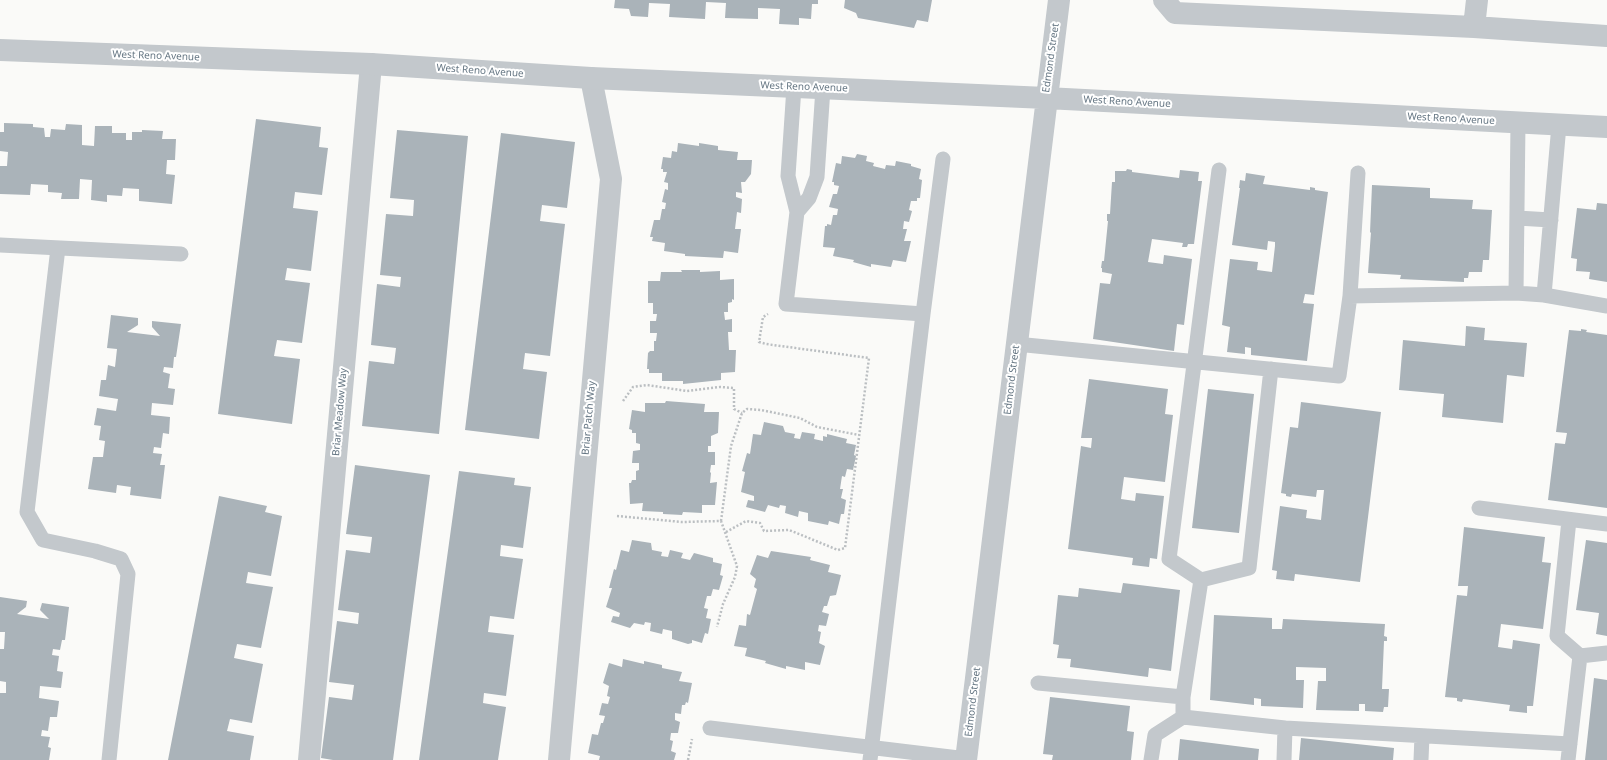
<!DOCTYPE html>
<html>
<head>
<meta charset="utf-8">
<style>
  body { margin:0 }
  canvas { display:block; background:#fafaf8 }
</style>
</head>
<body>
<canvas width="1607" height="760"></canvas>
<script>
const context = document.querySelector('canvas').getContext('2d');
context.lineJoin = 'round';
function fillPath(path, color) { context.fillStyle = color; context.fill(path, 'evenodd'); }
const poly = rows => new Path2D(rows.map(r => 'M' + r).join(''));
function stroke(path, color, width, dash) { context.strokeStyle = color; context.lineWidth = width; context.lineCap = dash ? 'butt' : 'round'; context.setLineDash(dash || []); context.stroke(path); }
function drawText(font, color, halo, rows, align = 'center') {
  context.font = font + ' "Noto Sans",sans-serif'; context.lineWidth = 4; context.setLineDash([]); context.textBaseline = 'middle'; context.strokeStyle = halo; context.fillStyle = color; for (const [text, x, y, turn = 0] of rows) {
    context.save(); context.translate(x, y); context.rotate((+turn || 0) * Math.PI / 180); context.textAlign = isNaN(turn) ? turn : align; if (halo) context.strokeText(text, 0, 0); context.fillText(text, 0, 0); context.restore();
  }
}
const building = poly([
  [615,0,818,0,818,4,812,4,811,19,799,18,799,25,779,24,780,9,758,8,758,19,725,18,726,3,706,2,705,19,669,17,670,4,649,3,648,17,631,16,629,9,614,8],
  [845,0,932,0,928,22,917,20,914,28,858,18,856,13,844,8],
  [256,119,321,127,319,147,328,148,322,195,295,192,293,208,318,211,311,271,287,268,285,280,310,283,302,343,277,340,274,356,300,359,292,424,218,414],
  [4,123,33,124,33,127,44,128,45,137,50,137,51,129,65,130,66,124,82,125,82,145,94,146,95,126,112,126,112,133,126,133,126,140,132,140,132,132,142,132,142,130,163,131,162,139,176,139,175,160,167,160,166,174,175,175,172,204,139,201,139,189,123,188,122,196,107,195,107,202,91,200,92,180,80,179,79,199,61,199,62,193,48,192,48,185,31,184,30,195,0,194,0,166,7,166,8,152,0,151,0,132,4,132],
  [397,130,468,136,439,434,362,426,369,361,394,364,396,348,371,345,377,284,400,287,401,277,380,275,386,214,413,216,414,200,390,198],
  [501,133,575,142,567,208,542,205,540,221,565,224,550,356,525,353,523,369,547,372,539,439,465,430],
  [678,143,699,146,699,143,718,146,718,150,738,152,737,160,752,160,751,174,745,182,741,182,742,193,736,192,736,197,742,199,741,213,737,212,735,229,741,229,738,253,724,251,723,258,685,256,685,254,664,251,665,243,652,241,653,237,650,237,654,220,660,220,662,209,665,209,666,203,662,202,665,189,668,190,668,183,664,182,667,172,663,172,663,169,661,169,663,157,671,158,672,151,677,152],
  [857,154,867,156,866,161,874,163,873,166,885,169,886,165,895,166,896,161,911,164,911,166,921,169,919,179,922,180,920,198,917,198,917,201,911,201,909,210,912,211,909,222,904,221,903,229,907,229,904,241,911,241,906,262,893,260,891,267,871,264,871,267,853,262,854,260,833,256,835,248,823,247,825,226,827,226,827,224,831,225,833,215,837,215,838,209,829,207,833,194,837,194,839,186,834,185,834,182,832,182,836,163,841,164,842,156,855,158],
  [1127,169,1132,170,1132,172,1179,178,1180,170,1199,172,1198,181,1202,181,1194,244,1188,244,1187,247,1182,247,1183,243,1152,239,1148,262,1163,264,1164,255,1192,259,1184,325,1177,324,1174,351,1093,339,1100,283,1110,284,1112,274,1102,272,1102,268,1101,268,1102,261,1104,261,1108,221,1107,221,1107,214,1110,214,1112,182,1115,182,1115,171,1126,171],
  [1246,173,1265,176,1263,184,1310,190,1310,187,1315,188,1315,190,1328,192,1314,295,1305,294,1303,303,1314,304,1307,361,1251,355,1251,348,1245,347,1245,354,1227,352,1230,327,1222,325,1230,259,1258,262,1257,270,1272,272,1275,246,1275,242,1268,241,1267,250,1232,245,1240,188,1239,188,1240,180,1245,181],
  [1372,185,1430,188,1430,198,1473,200,1472,209,1492,210,1489,260,1483,260,1482,272,1469,272,1468,278,1464,278,1464,282,1400,279,1401,275,1368,273,1371,232,1370,233],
  [1597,203,1607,204,1607,282,1589,279,1590,272,1576,271,1577,259,1571,258,1577,208,1596,210],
  [681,270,700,270,700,272,720,271,720,280,734,279,734,300,732,299,732,302,728,303,728,312,724,312,725,320,732,319,732,332,728,332,729,350,736,350,735,372,721,373,721,380,683,384,683,381,662,381,662,373,649,373,649,369,647,369,648,353,650,351,654,351,654,341,656,341,657,333,650,333,650,321,656,321,657,314,653,314,653,303,648,303,648,281,660,281,661,272,682,272],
  [111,315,138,318,138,325,127,332,160,336,152,327,152,321,181,324,176,357,174,357,173,368,164,367,163,372,170,374,168,388,175,389,173,405,152,403,151,415,170,417,169,434,163,433,161,448,154,447,153,453,162,454,160,465,165,465,161,499,130,495,131,487,117,485,116,493,88,489,93,457,103,457,105,441,99,440,101,426,94,425,97,408,116,411,118,399,99,396,101,380,106,380,108,365,115,367,117,349,107,348],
  [1466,326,1485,328,1484,340,1527,343,1524,377,1507,375,1503,423,1442,417,1444,394,1399,390,1403,340,1465,346],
  [1581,329,1587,330,1586,332,1607,335,1607,508,1548,500,1555,443,1565,444,1567,433,1556,432,1569,330,1581,331],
  [1089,379,1168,389,1165,414,1173,415,1165,482,1124,477,1121,499,1135,501,1136,493,1164,496,1157,559,1150,558,1149,567,1132,565,1133,558,1068,549,1081,446,1091,448,1092,438,1081,438],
  [1208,389,1254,394,1239,533,1192,528],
  [666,401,705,404,704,412,719,412,718,433,711,436,711,446,708,446,708,452,715,452,715,465,711,465,710,472,711,473,710,483,717,482,715,505,702,505,702,513,683,512,682,515,663,514,663,512,642,511,643,503,630,504,629,483,631,483,632,480,636,480,636,471,639,470,639,463,632,463,633,451,640,450,640,444,636,443,636,433,632,433,632,430,629,429,632,410,645,412,645,403,665,403],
  [1301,402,1381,412,1360,582,1295,574,1294,581,1276,579,1277,571,1272,570,1280,506,1307,510,1306,518,1321,520,1324,490,1317,490,1316,497,1292,494,1291,497,1286,496,1286,494,1281,493,1290,427,1298,428],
  [764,422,783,426,785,432,795,434,794,438,800,439,802,432,815,434,814,439,823,441,823,436,827,437,827,434,847,439,846,443,856,445,854,455,856,456,853,470,847,469,845,477,842,476,840,489,843,489,841,498,846,500,844,514,841,514,839,524,829,521,828,525,808,521,808,513,799,511,798,517,785,513,786,506,780,505,779,508,768,505,765,512,746,507,748,500,754,501,754,496,741,492,745,472,742,471,747,453,750,454,753,434,761,435],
  [355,465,430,475,393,760,333,760,321,758,329,697,352,700,354,685,329,682,337,621,358,624,359,613,338,610,346,550,370,553,372,537,346,534],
  [459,471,515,478,514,485,531,487,523,548,501,545,500,556,523,559,514,619,490,616,488,632,514,635,506,696,484,693,483,703,506,707,498,760,419,760],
  [219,496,267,506,265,512,282,516,271,576,248,572,246,583,273,587,261,648,237,644,234,658,263,664,252,723,230,719,227,731,254,736,250,760,168,760],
  [1464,527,1545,537,1542,562,1551,563,1543,629,1501,624,1498,647,1512,649,1513,640,1540,644,1533,706,1527,706,1527,713,1509,711,1510,705,1463,699,1462,702,1457,701,1457,698,1445,697,1457,595,1467,596,1468,586,1458,586],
  [632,540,651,543,652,550,662,552,661,556,668,557,670,550,683,553,681,558,690,560,694,553,713,558,713,562,722,564,720,575,723,576,719,590,713,589,711,596,707,596,704,608,708,609,706,618,711,619,708,634,705,633,702,643,692,640,692,643,688,644,672,639,672,631,663,629,662,634,650,631,651,623,645,622,644,625,634,623,630,628,611,622,613,616,619,617,620,613,606,607,612,588,609,588,614,569,616,570,621,550,629,552],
  [1586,540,1607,543,1607,636,1596,634,1599,613,1576,610],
  [771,551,811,557,810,560,830,565,828,572,841,575,836,595,830,596,827,606,824,606,822,612,829,614,826,626,819,625,818,631,821,632,819,643,825,646,820,665,805,662,805,670,786,666,786,669,765,663,766,661,745,656,747,648,734,646,739,625,746,626,747,614,750,615,757,589,754,587,756,579,750,574,757,555,768,558],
  [1123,583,1180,590,1171,671,1149,668,1148,677,1070,667,1071,659,1057,658,1059,645,1053,644,1058,595,1078,597,1079,588,1121,593],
  [0,597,27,601,26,607,17,614,49,619,40,610,42,603,69,607,65,640,62,640,60,650,53,649,52,655,59,656,57,671,63,672,61,688,40,686,39,698,59,701,57,717,50,717,48,731,42,730,41,736,50,737,48,747,51,748,49,760,0,760,0,693,6,693,6,682,0,681,0,649,4,649,5,632,0,632],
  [1214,615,1272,618,1272,629,1282,629,1283,619,1385,624,1384,636,1387,637,1387,641,1384,641,1382,689,1389,689,1388,707,1384,707,1383,712,1365,711,1365,704,1359,704,1359,711,1316,710,1318,681,1326,681,1326,668,1296,667,1296,680,1304,680,1303,708,1261,706,1261,699,1254,698,1254,705,1210,700],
  [623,659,644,664,644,661,662,665,662,668,682,672,679,681,692,683,688,703,686,702,685,705,682,705,681,714,675,713,675,720,680,722,678,733,671,733,670,740,673,741,671,751,676,753,674,760,599,760,600,756,588,753,592,734,598,735,601,723,603,723,605,716,599,715,602,703,608,704,610,697,607,696,609,686,603,683,609,663,622,667],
  [1594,678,1607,680,1607,760,1585,760],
  [1050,697,1130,706,1127,731,1134,732,1131,760,1052,760,1053,755,1043,754],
  [1301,738,1394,748,1393,760,1299,760],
  [1180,739,1259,749,1258,760,1178,760]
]);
const path = poly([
  [623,401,633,387,647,385,687,391,720,387,734,388,734,409,742,413],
  [617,516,682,522,721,521,737,566,735,577,723,604,717,627],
  [721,521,731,446,742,413,747,409,761,410,800,418,817,427,859,435],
  [726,532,746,521,760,523,764,531,789,530,838,550,845,548,869,358,766,344,759,342,763,317,768,314],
  [688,760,692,739]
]);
const service = poly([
  [794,87,788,176,797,212,809,198,817,177,823,88],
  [1219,170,1169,559,1201,580,1249,568,1271,369],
  [797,212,786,304,923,314,943,159],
  [1517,218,1551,220],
  [0,245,181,254],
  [58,248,27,512,43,540,95,551,121,559,128,574,109,760],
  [1516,293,1518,123],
  [1544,295,1559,125],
  [1350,296,1358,173],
  [1016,344,1339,376,1350,296,1516,293,1544,295,1607,306],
  [1479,508,1607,524],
  [1569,520,1557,636,1580,656,1607,653],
  [1038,683,1183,697,1183,717,1285,728,1284,760],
  [1183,697,1201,580],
  [710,728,967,759],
  [1285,728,1570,744],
  [870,760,923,314],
  [1151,760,1155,735,1183,717],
  [1421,760,1422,736],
  [1568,760,1580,656]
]);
const minor = poly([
  [1164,0,1175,13,1474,27],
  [1477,0,1474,27,1607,36],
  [309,760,371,64],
  [559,760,611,179,591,78]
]);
const tertiary = poly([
  [0,50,371,64,591,78,1046,98,1607,127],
  [966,760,1059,0]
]);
const streetNames = [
  ["West Reno Avenue",156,56,2],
  ["Edmond Street",1051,58,-82],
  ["West Reno Avenue",480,71,4],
  ["West Reno Avenue",804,87,2],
  ["West Reno Avenue",1127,102,3],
  ["West Reno Avenue",1451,119,3],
  ["Edmond Street",1012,380,-83],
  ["Briar Meadow Way",340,412,-85],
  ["Briar Patch Way",589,418,-85],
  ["Edmond Street",973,702,-83]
];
fillPath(building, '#aab3b9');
stroke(path, '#bbbfc2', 2.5, [2, 2]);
stroke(service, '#c3c8cc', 15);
stroke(minor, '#c3c8cc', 22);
stroke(tertiary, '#c3c8cc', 22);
drawText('10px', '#657683', '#fff', streetNames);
</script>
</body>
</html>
